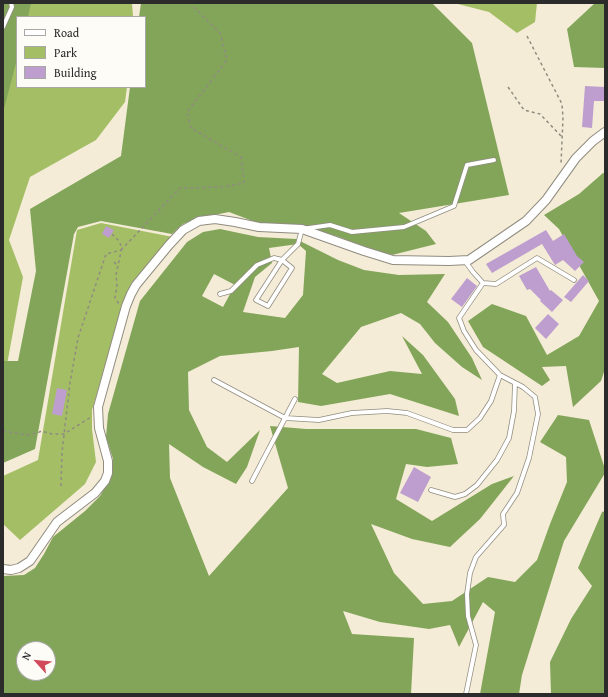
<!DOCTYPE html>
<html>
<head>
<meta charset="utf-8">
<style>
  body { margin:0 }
  #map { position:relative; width:608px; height:697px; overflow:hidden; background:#f4ecd6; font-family:"Gentium Book Plus",serif }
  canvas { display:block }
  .frame { position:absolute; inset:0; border:4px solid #2b2b2b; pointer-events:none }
  .legend { position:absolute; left:16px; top:16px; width:130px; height:72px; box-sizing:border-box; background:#fdfcf7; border:1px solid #a9a8a5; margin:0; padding:5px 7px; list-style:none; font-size:12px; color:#2b2b2b }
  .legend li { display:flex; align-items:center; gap:8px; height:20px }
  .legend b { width:20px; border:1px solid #a9a8a5 }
  .north { position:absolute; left:16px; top:641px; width:40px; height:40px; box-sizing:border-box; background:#fdfcf7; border:1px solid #a9a8a5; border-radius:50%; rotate:297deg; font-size:11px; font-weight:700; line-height:16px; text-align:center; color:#2b2b2b }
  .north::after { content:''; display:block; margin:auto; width:14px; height:18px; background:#d1495b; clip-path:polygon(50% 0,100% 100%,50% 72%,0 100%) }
</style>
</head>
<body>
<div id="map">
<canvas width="608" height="697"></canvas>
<div class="frame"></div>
<ul class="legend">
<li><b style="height:5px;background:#fff"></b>Road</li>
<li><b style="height:11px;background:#a4be65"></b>Park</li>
<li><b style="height:11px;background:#bd9ecf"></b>Building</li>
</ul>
<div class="north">N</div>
</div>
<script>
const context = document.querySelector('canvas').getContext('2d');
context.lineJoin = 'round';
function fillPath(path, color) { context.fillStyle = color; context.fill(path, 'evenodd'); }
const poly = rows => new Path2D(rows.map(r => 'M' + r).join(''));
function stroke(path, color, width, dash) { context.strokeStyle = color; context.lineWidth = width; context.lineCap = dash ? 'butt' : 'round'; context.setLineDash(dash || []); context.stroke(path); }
const green = poly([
  [3,3,132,3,133,17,17,17,17,87,127,87,125,102,96,140,30,177,9,240,23,277,4,381,3,381],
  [454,3,537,3,535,22,517,33,489,12],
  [101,223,173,237,120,314,92,410,92,429,96,462,85,484,20,540,3,524,3,476,38,460,77,230]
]);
const forest = poly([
  [3,3,31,3,28,17,17,17,17,59,4,109,3,109],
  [141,3,432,3,472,43,509,195,399,213,426,231,436,244,392,255,364,247,342,238,302,225,258,223,229,212,199,218,183,224,172,234,101,221,78,227,74,234,35,449,3,463,3,361,18,361,36,271,30,209,121,156,130,87,145,87,145,17,139,17],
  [595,3,605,3,605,68,574,67,567,29],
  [603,173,605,173,605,369,601,381,573,407,566,366,542,367,550,380,542,386,483,347,468,321,492,304,526,316,547,355,579,336,599,301,559,229,544,215,579,194],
  [220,229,258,237,296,239,338,260,364,270,399,275,445,274,427,302,448,322,472,358,482,380,462,367,435,343,420,324,401,313,361,327,322,374,337,383,390,371,422,374,402,336,423,355,455,399,459,416,390,394,321,406,298,402,299,347,272,351,220,356,188,372,189,410,207,447,227,462,260,430,247,467,236,484,203,467,169,444,170,478,209,576,288,488,270,426,306,429,416,429,451,438,458,464,427,467,406,464,396,499,432,521,492,484,514,476,480,519,450,547,412,539,371,524,394,573,423,604,452,601,488,577,515,582,537,560,550,524,567,482,566,457,540,442,558,415,589,420,605,469,605,473,564,541,522,675,519,694,480,694,495,612,483,602,459,647,450,625,429,629,380,622,343,611,352,634,414,638,411,694,3,694,3,576,24,575,35,568,44,554,53,537,85,511,100,496,111,477,113,459,106,437,108,414,140,301,187,242,203,232],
  [298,244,306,251,303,295,285,318,243,312,255,277,272,263,269,248],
  [214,274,235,285,223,307,202,296],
  [24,649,48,649,48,673,24,673],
  [605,511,605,694,551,694,550,662,571,619,592,586,578,568,602,512]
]);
const building = poly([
  [585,86,605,87,605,101,594,101,592,128,582,127],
  [106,226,114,230,109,238,102,234],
  [546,230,553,241,564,234,577,256,584,262,575,271,563,260,555,265,542,244,492,273,486,264],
  [536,267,550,291,551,290,563,300,552,312,540,301,541,300,530,289,527,290,519,276],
  [583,275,589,281,571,302,564,297],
  [467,278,477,286,462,307,451,299],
  [548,314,559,324,546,339,535,328],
  [57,388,67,390,62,416,52,414],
  [414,467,431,477,418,502,400,493]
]);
const path = poly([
  [527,36,562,104,563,118,561,164],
  [508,87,524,110,540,114,562,137],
  [112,234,118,240,122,247,116,275,117,286,115,298,119,304],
  [121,250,180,188,224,187,244,183,241,157,191,128,187,112,227,60,220,33,194,7,193,3],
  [114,262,118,266],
  [3,431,28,435,38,433,41,431,52,434,64,434,91,417],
  [61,486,62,452,70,383,78,338,106,254,121,250]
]);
const lane = poly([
  [3,27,12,7,11,3],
  [465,261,473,272,483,283,459,318,464,331,476,350,500,375,523,387,535,397,538,414,529,458,517,493,503,514,504,525,476,557,470,573,467,594,468,616,476,645,466,694],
  [483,283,496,284,537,258,574,280],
  [220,294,231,291,257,265,274,258,282,260,292,268,268,306,256,300,282,260,298,244,302,229,330,225,352,232,404,227,454,206,467,165,494,160],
  [214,380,285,418,319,420,352,413,387,411,407,413,453,430,467,430,480,418,491,401,500,375],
  [252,481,295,399],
  [431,490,455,497,465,494,477,485,497,460,509,438,514,411,515,383]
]);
const street = poly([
  [3,569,11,570,19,568,30,561,57,522,95,493,105,481,108,473,108,461,99,428,98,407,126,306,131,294,136,285,169,245,183,230,199,221,215,219,235,222,259,227,302,229,364,251,393,260,449,261,469,260,526,221,546,200,576,158,593,141,605,132]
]);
fillPath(green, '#a4be65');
fillPath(forest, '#83a55a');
fillPath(building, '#bd9ecf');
stroke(lane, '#908c80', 5.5);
stroke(street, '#908c80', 10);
stroke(path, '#908c80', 1.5, [3, 3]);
stroke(lane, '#fff', 4);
stroke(street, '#fff', 8);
</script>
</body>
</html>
